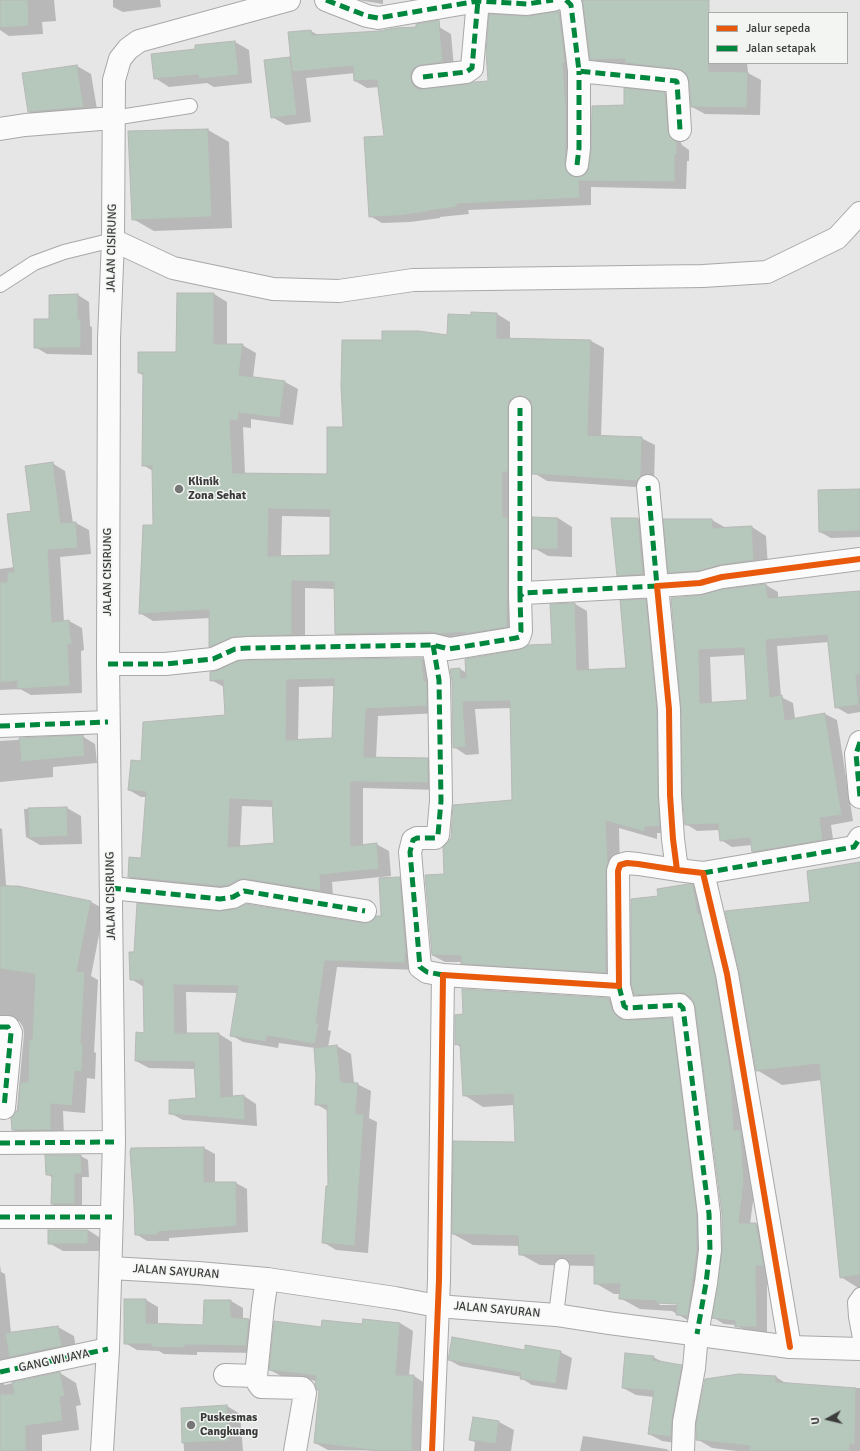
<!DOCTYPE html>
<html>
<head>
<meta charset="utf-8">
<style>
  body { margin:0 }
  #map { position:relative; width:860px; height:1451px; overflow:hidden; background:#e5e6e5; font-family:Signika,sans-serif }
  canvas { display:block }
  .legend { position:absolute; left:708px; top:12px; width:140px; height:52px; box-sizing:border-box; background:#f2f5f2; border:1px solid #a8aba8; margin:0; padding:5px 7px; list-style:none; font-size:12px; color:#3a3b3a }
  .legend li { display:flex; align-items:center; gap:8px; height:20px }
  .legend b { width:20px; border:1px solid #a8aba8 }
  .north { position:absolute; left:808px; top:1399px; width:40px; height:40px; -webkit-text-stroke:3px #f2f5f2; paint-order:stroke; rotate:262deg; font-size:11px; font-weight:700; line-height:16px; text-align:center; color:#3a3b3a }
  .north::after { content:''; display:block; margin:auto; width:14px; height:18px; background:#3a3b3a; clip-path:polygon(50% 0,100% 100%,50% 72%,0 100%) }
</style>
</head>
<body>
<div id="map">
<canvas width="860" height="1451"></canvas>
<ul class="legend">
<li><b style="height:5px;background:#e8590c"></b>Jalur sepeda</li>
<li><b style="height:5px;background:#00873e"></b>Jalan setapak</li>
</ul>
<div class="north">U</div>
</div>
<script>
const context = document.querySelector('canvas').getContext('2d');
context.lineJoin = 'round';
function fillPath(path, color) { context.fillStyle = color; context.fill(path, 'evenodd'); }
const poly = rows => new Path2D(rows.map(r => 'M' + r).join(''));
function stroke(path, color, width, dash) { context.strokeStyle = color; context.lineWidth = width; context.lineCap = dash ? 'butt' : 'round'; context.setLineDash(dash || []); context.stroke(path); }
function drawText(font, color, halo, rows, align = 'center') {
  context.font = font + ' Signika,sans-serif'; context.lineWidth = 3; context.setLineDash([]); context.textBaseline = 'middle'; context.strokeStyle = halo; context.fillStyle = color; for (const [text, x, y, turn = 0] of rows) {
    context.save(); context.translate(x, y); context.rotate((+turn || 0) * Math.PI / 180); context.textAlign = isNaN(turn) ? turn : align; if (halo) context.strokeText(text, 0, 0); context.fillText(text, 0, 0); context.restore();
  }
}
const shadow = poly([
  [0,0,54,0,56,21,42,22,43,34,9,36,0,30],
  [113,0,160,0,161,7,123,12,113,7],
  [358,0,383,0,383,4],
  [583,0,693,0,709,26,709,63,747,63,748,73,761,80,760,115,705,114,692,107,690,80,688,75,604,67,591,59],
  [559,12,571,18,577,178,583,177,588,173,625,106,665,93,677,100,679,139,682,145,689,150,689,161,687,161,686,189,591,187,591,205,468,210,469,214,440,217,440,218,410,222,382,223,370,216,385,136,379,87,367,88,355,81,355,73,306,78,311,122,286,125,272,117,290,58,292,59,289,33,311,31,320,36,439,27,451,34,454,68,422,86,424,90,489,82,529,17],
  [235,42,249,50,252,83,214,87,207,83,169,87,155,78,197,50],
  [77,66,91,74,98,115,43,120,29,112],
  [208,130,229,142,232,228,154,231,133,219],
  [178,294,214,294,227,302,227,345,242,345,256,353,253,378,285,382,298,389,293,425,251,419,251,428,243,427,245,474,328,475,344,428,383,341,448,336,472,316,472,313,497,314,510,322,510,339,591,341,604,348,601,437,641,438,655,445,654,483,650,488,547,481,534,473,532,403,527,405,520,634,479,641,349,641,336,634,335,589,305,588,305,642,223,654,210,646,210,618,153,621,140,613,154,526,153,471,143,465,144,376,139,373,177,353],
  [282,516,331,517,331,556,281,557],
  [78,295,89,302,90,326,92,327,92,355,47,354,35,347,50,320],
  [52,463,65,471,73,523,76,523,89,530,91,554,60,557,64,622,69,621,82,628,84,650,81,651,82,693,31,695,20,689,0,690,0,569,15,567,33,512],
  [860,490,860,537,831,538,820,532],
  [534,518,558,518,572,527,572,557,548,556,534,548],
  [638,519,652,528,657,582,632,583,618,575],
  [712,520,726,528,752,527,766,536,768,568,683,580,669,572],
  [766,585,778,592,778,599,860,592,860,712,848,714,836,707,829,642,777,646,781,697,793,703,795,719,825,714,837,720,853,821,831,825,834,846,765,858,753,851,752,845,732,847,721,840,719,830,697,831,686,824,701,596],
  [745,655,748,700,712,703,710,657],
  [645,600,658,607,672,833,657,833,657,839,619,828,620,870,619,979,475,970,462,962,445,962,432,955,445,875,514,801,512,708,475,709,479,754,466,755,454,747,452,680,451,670,460,669,467,673,553,645,575,604,587,611,589,670,628,669],
  [422,659,434,666,439,713,378,716,376,758,428,759,440,766,440,790,363,788,363,845,376,844,389,851,391,876,381,877,381,879,399,878,412,885,417,970,337,967,328,1030,331,1031,328,1047,337,1046,351,1054,354,1083,357,1084,371,1091,369,1118,377,1122,368,1253,336,1250,323,1242,329,1187,328,1111,316,1104,317,1076,315,1048,279,1043,278,1048,243,1042,231,1035,238,993,186,992,187,1035,219,1034,232,1042,233,1097,244,1096,256,1104,257,1126,183,1120,170,1113,197,1099,195,1069,149,1068,136,1061,145,1034,144,987,131,979,369,924,382,916,380,877,332,882,333,897,141,884,129,877,142,859,146,797,141,797,129,790,142,762,226,716,224,687,211,680,218,671,238,662],
  [335,686,333,739,298,740,299,687],
  [242,806,273,807,275,844,240,847],
  [82,736,95,744,97,763,53,767,53,777,0,782,0,741],
  [67,808,81,816,82,844,40,845,26,837,24,809],
  [0,828,2,829,6,885,91,902,104,909,91,976,98,980,94,1052,96,1053,95,1079,87,1078,85,1113,63,1111,64,1137,26,1137,13,1130,17,1109,24,1034,23,1027,19,1021,13,1021,0,1077],
  [860,863,860,1289,841,1277,822,1080,782,1085,757,1070,811,903],
  [693,885,703,892,755,1187,750,1224,756,1224,767,1230,767,1332,747,1332,736,1325,724,1324,714,1318,723,1251,722,1214,696,1006,693,999,646,1001,635,994,659,897],
  [609,999,628,1010,631,1021,671,1019,691,1030,716,1227,696,1325,672,1311,640,1309,620,1298,620,1294,614,1294,595,1283,595,1266,540,1265,520,1254,520,1246,473,1245,453,1234,516,1143,514,1105,483,1107,464,1095,462,1048,456,1044],
  [658,1303,682,1303,682,1305,660,1305],
  [204,1148,215,1154,215,1183,236,1183,247,1189,248,1232,169,1238,169,1241,147,1241,136,1234],
  [46,1156,81,1156,88,1160,89,1177,82,1177,82,1208,59,1208,52,1204,53,1178,47,1174],
  [49,1230,88,1230,102,1239,102,1251,63,1251,49,1243],
  [0,1265,1,1272,5,1274,11,1333,58,1327,74,1336,77,1355,4,1377,4,1385,60,1373,76,1383,81,1405,76,1406,79,1430,42,1435,42,1451,0,1451],
  [146,1300,158,1307,158,1324,204,1326,205,1301,231,1301,243,1308,243,1319,249,1320,261,1327,258,1353,197,1352,197,1355,164,1354,159,1351,137,1350,125,1343],
  [364,1320,400,1323,413,1331,409,1376,414,1376,426,1384,425,1451,328,1450,315,1443,320,1391,318,1389,317,1381,283,1377,270,1370,322,1328,363,1325],
  [525,1351,560,1352,572,1358,567,1390,532,1385,521,1378,522,1377,460,1366,449,1360],
  [653,1357,663,1362,681,1366,694,1373,684,1444,662,1441,649,1434,654,1397,636,1395,623,1388],
  [776,1377,787,1384,837,1388,860,1388,860,1451,737,1451,712,1448,697,1439],
  [227,1406,240,1414,243,1451,184,1451,182,1409],
  [499,1422,514,1430,511,1451,474,1451,475,1442,470,1440],
  [583,1436,666,1449,670,1451,580,1451]
]);
const building = poly([
  [0,0,28,0,29,26,0,28,0,0],
  [582,0,709,0,709,71,748,72,747,108,691,107,689,81,686,73,678,69,625,63,625,59,590,60,583,4,582,0],
  [559,11,565,62,563,63,566,108,566,147,565,164,566,170,570,175,576,177,582,176,587,172,589,166,591,149,592,106,624,105,624,88,665,92,668,131,670,137,677,142,677,155,675,155,675,182,579,181,580,198,457,204,457,207,428,211,428,212,397,216,369,217,364,137,384,136,377,80,354,81,353,66,292,72,288,32,311,30,312,35,379,31,395,28,416,27,416,24,439,20,443,62,421,65,415,67,411,72,411,79,413,85,418,89,424,89,467,84,474,82,488,81,486,52,489,14,529,16,559,11],
  [235,41,239,75,199,79,198,75,154,79,151,54,195,49,195,45,235,41],
  [290,57,297,115,271,118,264,60,290,57],
  [77,65,84,107,28,112,22,73,77,65],
  [208,129,212,217,132,220,128,131,208,129],
  [177,293,214,293,214,344,243,344,239,375,285,381,280,418,239,413,238,421,230,420,233,473,327,474,327,427,343,427,341,386,342,340,382,340,382,331,419,331,447,335,448,314,471,315,471,312,497,313,497,338,591,340,588,435,642,437,641,476,637,481,532,474,532,408,531,401,526,397,520,396,514,397,509,401,508,408,508,472,503,472,503,517,508,517,507,627,465,634,465,632,440,634,433,632,335,634,334,582,292,581,292,635,234,637,209,647,209,610,139,614,143,525,153,525,152,466,142,466,143,373,138,373,138,352,176,352,177,293],
  [269,509,330,510,330,555,268,556,269,509],
  [78,294,78,319,81,319,81,348,34,348,34,319,49,319,49,295,78,294],
  [53,462,61,523,76,522,78,548,48,550,52,622,69,620,72,644,68,644,70,686,17,689,17,681,0,683,0,582,7,582,7,572,14,572,7,514,31,511,25,466,53,462],
  [860,489,860,531,819,532,818,490,860,489],
  [532,517,558,518,558,549,532,549,532,517],
  [611,518,638,518,643,574,617,576,611,518],
  [663,519,712,519,713,528,752,526,754,560,720,565,698,571,668,573,663,519],
  [766,584,768,598,860,591,860,675,856,675,859,705,835,708,827,635,766,640,770,697,782,695,785,720,825,713,842,815,820,818,823,840,752,852,750,838,720,841,718,824,685,825,682,794,681,708,671,598,701,595,724,589,766,584],
  [744,648,747,700,700,703,699,650,744,648],
  [646,599,657,710,658,795,660,826,645,827,645,832,606,821,608,862,606,871,606,973,461,964,461,956,432,955,425,875,444,874,443,847,451,838,453,805,512,800,510,701,463,702,466,747,453,748,452,680,450,669,460,668,461,678,466,678,465,659,518,650,528,645,552,644,550,604,575,603,577,670,626,668,620,600,646,599],
  [422,658,424,681,427,681,427,706,366,709,364,757,428,758,428,783,351,782,351,846,377,843,379,869,320,875,321,891,246,879,238,880,229,885,220,886,128,877,129,857,141,858,146,792,128,790,131,760,141,761,143,722,225,715,223,680,210,681,210,672,218,670,238,661,249,660,422,658],
  [334,679,332,738,286,740,287,680,334,679],
  [230,799,272,801,274,843,228,847,230,799],
  [83,735,85,756,21,762,19,738,83,735],
  [67,807,68,836,29,838,28,808,67,807],
  [860,862,860,1275,840,1278,819,1064,756,1071,739,972,725,911,810,902,807,871,860,862],
  [400,877,406,954,405,954,405,963,325,961,316,1023,319,1023,315,1044,267,1036,266,1042,230,1036,238,986,174,985,175,1033,219,1033,221,1097,244,1095,245,1120,169,1114,169,1100,196,1098,194,1062,135,1061,136,1032,144,1033,143,980,130,980,129,952,134,952,137,903,219,911,235,909,246,904,363,923,369,923,374,919,376,916,381,916,379,878,400,877],
  [688,884,693,884,698,914,700,914,715,976,731,1075,734,1130,741,1130,741,1134,744,1181,739,1223,756,1223,764,1266,756,1266,757,1327,735,1327,735,1321,712,1318,722,1251,722,1214,695,1006,692,999,684,993,634,995,631,984,631,899,658,896,657,889,688,884],
  [0,886,18,886,91,901,77,971,85,972,81,1044,83,1044,82,1072,75,1071,72,1106,51,1104,51,1130,12,1130,11,1118,16,1111,18,1111,20,1082,28,1082,29,1039,32,1039,35,974,0,969,0,886],
  [462,989,609,998,612,1010,617,1016,620,1019,628,1020,672,1018,697,1215,697,1249,688,1316,676,1315,677,1304,656,1303,656,1301,619,1299,620,1284,594,1284,594,1255,519,1255,518,1236,452,1234,453,1141,515,1142,513,1094,463,1096,460,1044,455,1045,455,1015,463,1014,462,989],
  [337,1045,341,1082,358,1083,356,1114,364,1114,355,1246,322,1243,326,1186,328,1186,327,1105,315,1105,316,1076,314,1048,337,1045],
  [204,1147,204,1182,236,1182,237,1226,158,1232,158,1235,135,1235,134,1206,130,1152,131,1148,204,1147],
  [45,1155,81,1155,82,1174,75,1174,75,1204,51,1204,52,1175,46,1175,45,1155],
  [48,1230,88,1230,88,1244,48,1244,48,1230],
  [124,1299,146,1299,146,1323,203,1325,204,1300,231,1300,231,1317,249,1319,246,1346,185,1345,185,1348,151,1347,151,1344,124,1344,124,1299],
  [363,1319,400,1323,396,1375,414,1375,412,1439,413,1451,379,1451,314,1443,319,1390,317,1390,315,1385,316,1376,269,1370,274,1321,321,1327,322,1320,362,1324,363,1319],
  [58,1326,62,1346,9,1357,5,1333,58,1326],
  [452,1337,525,1350,525,1345,561,1351,556,1384,520,1379,521,1373,448,1360,452,1337],
  [625,1353,654,1356,653,1360,682,1365,672,1420,671,1437,648,1434,654,1391,622,1388,625,1353],
  [60,1372,65,1396,60,1397,63,1421,26,1426,26,1451,0,1451,0,1394,14,1394,12,1382,60,1372],
  [739,1374,776,1376,776,1382,856,1388,855,1445,850,1444,849,1451,749,1451,750,1446,696,1440,696,1423,705,1379,739,1374],
  [227,1405,229,1441,182,1443,181,1408,227,1405],
  [473,1417,499,1421,496,1444,469,1440,473,1417]
]);
const service = poly([
  [113,118,190,106],
  [0,285,34,263,64,252,113,240],
  [860,1295,855,1302,856,1317,860,1338],
  [556,1315,562,1266]
]);
const minor = poly([
  [326,0,367,16,378,18,478,1,527,4,553,0],
  [566,0,571,5,579,71,676,81,677,82,680,130],
  [423,77,466,72,472,68,478,0],
  [0,129,25,125,113,118],
  [577,165,579,148,579,71],
  [113,240,173,268,273,289,339,291,413,280,703,276,767,272,837,238,860,213],
  [520,596,520,408],
  [433,645,439,680,441,801,438,835,435,838,417,838,413,840,410,852,420,967,427,972,443,975],
  [108,664,165,664,203,660,213,659,235,649,248,648,433,645,449,649,516,638,519,637,521,631,520,596,524,593,657,586,648,486],
  [0,726,108,722],
  [860,742,856,754,860,797],
  [703,873,854,847,860,838],
  [111,888,220,899,233,897,244,891,365,911],
  [619,986,624,1006,627,1008,680,1005,683,1008,709,1214,710,1250,706,1283,697,1334,694,1368,684,1422,683,1451],
  [0,1027,8,1027,11,1033,4,1108],
  [0,1143,114,1142],
  [0,1217,112,1217],
  [790,1347,727,974,703,873,677,870,673,839,670,795,669,709,657,586,700,583,722,577,860,559],
  [0,1372,108,1349],
  [225,1375,256,1376,258,1383,261,1387,302,1388,304,1390,305,1393,295,1451],
  [256,1376,263,1306,267,1279],
  [432,1451,439,1280,443,975,619,986,618,871,620,865,627,863,638,864,677,870]
]);
const tertiary = poly([
  [111,1268,198,1273,267,1279,395,1298,437,1306,556,1315,608,1323,790,1347,860,1349]
]);
const secondary = poly([
  [102,1451,108,1349,114,1142,108,664,109,339,113,240,114,80,120,59,128,49,139,41,289,0]
]);
const quiet = poly([
  [326,0,367,16,378,18,478,1,527,4,553,0],
  [566,0,571,5,579,71,676,81,677,82,680,130],
  [423,77,466,72,472,68,478,0],
  [577,165,579,148,579,71],
  [520,596,520,408],
  [433,645,439,680,441,801,438,835,435,838,417,838,413,840,410,852,420,967,427,972,443,975],
  [108,664,165,664,203,660,213,659,235,649,248,648,433,645,449,649,516,638,519,637,521,631,520,596,524,593,657,586,648,486],
  [0,726,108,722],
  [860,742,856,754,860,797],
  [703,873,854,847,860,838],
  [111,888,220,899,233,897,244,891,365,911],
  [619,986,624,1006,627,1008,680,1005,683,1008,709,1214,710,1250,706,1283,697,1334],
  [0,1027,8,1027,11,1033,4,1108],
  [0,1143,114,1142],
  [0,1217,112,1217],
  [0,1372,108,1349]
]);
const cycleway = poly([
  [790,1347,727,974,703,873,677,870,673,839,670,795,669,709,657,586,700,583,722,577,860,559],
  [432,1451,439,1280,443,975,619,986,618,871,620,865,627,863,638,864,677,870]
]);
const markers = [
  [179,489,5,"#767776"],
  [191,1425,5,"#767776"]
];
const streetNames = [
  ["JALAN CISIRUNG",112,248,-89],
  ["JALAN CISIRUNG",108,572,-90],
  ["JALAN CISIRUNG",111,896,-91],
  ["JALAN SAYURAN",176,1272,4],
  ["JALAN SAYURAN",497,1310,5],
  ["GANG WIJAYA",54,1361,-12]
];
const poiNames = [
  ["Klinik",188,482],
  ["Zona Sehat",188,496],
  ["Puskesmas",200,1418],
  ["Cangkuang",200,1432]
];
fillPath(shadow, '#0003');
fillPath(building, '#b6c7bb');
stroke(building, '#b7b8b7', 1);
stroke(service, '#a8a8a8', 16);
stroke(minor, '#a8a8a8', 24);
stroke(tertiary, '#a8a8a8', 24);
stroke(secondary, '#a8a8a8', 24);
stroke(service, '#fbfbfb', 14);
stroke(minor, '#fbfbfb', 22);
stroke(tertiary, '#fbfbfb', 22);
stroke(secondary, '#fbfbfb', 22);
stroke(quiet, '#00873e', 5, [10, 5]);
stroke(cycleway, '#e8590c', 6);
for (const [x, y, r, color] of markers) { const dot = new Path2D(); dot.arc(x, y, r, 0, 2 * Math.PI); context.fillStyle = color; context.fill(dot); stroke(dot, '#f2f5f2', 1.5); }
drawText('12px', '#3a3b3a', '#f2f5f2', streetNames);
drawText('bold 12px', '#3a3b3a', '#f2f5f2', poiNames, 'left');
</script>
</body>
</html>
